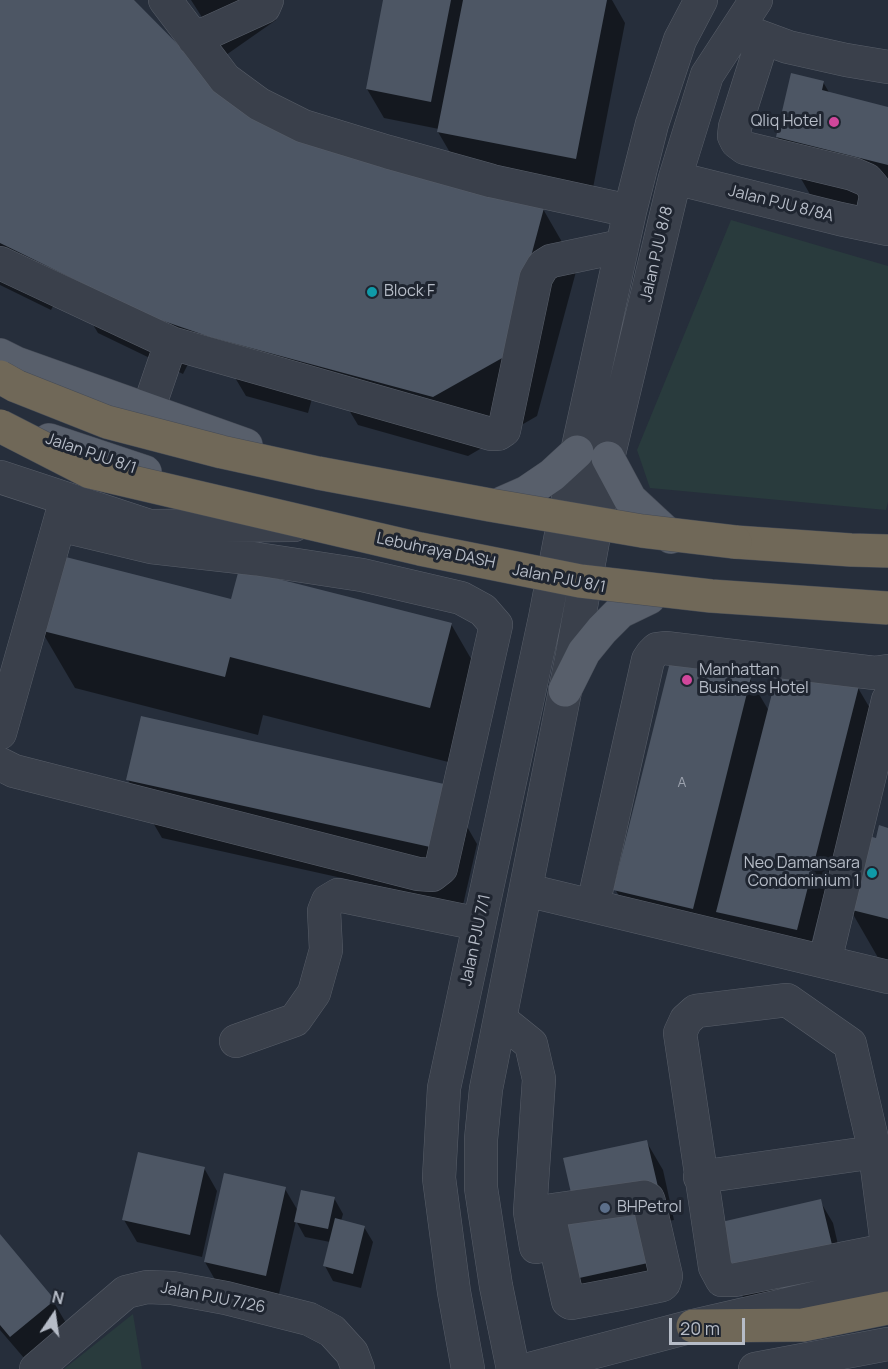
<!DOCTYPE html>
<html>
<head>
<meta charset="utf-8">
<style>
  body { margin:0 }
  #map { position:relative; width:888px; height:1369px; overflow:hidden; background:#262e3b; font-family:Manrope,sans-serif }
  canvas { display:block }
  .north { position:absolute; left:24px; top:1285px; width:60px; height:60px; -webkit-text-stroke:4px #1f2530; paint-order:stroke; rotate:13deg; font-size:16px; font-weight:700; line-height:24px; text-align:center; color:#b6bcc7 }
  .north::after { content:''; display:block; margin:auto; width:21px; height:27px; background:#b6bcc7; clip-path:polygon(50% 0,100% 100%,50% 72%,0 100%) }
  .scale { position:absolute; left:669px; top:1318px; width:76px; height:27px; box-sizing:border-box; border:3px solid #b6bcc7; border-top:0; padding-left:8px; font-size:18px; line-height:21px; white-space:nowrap; color:#b6bcc7; -webkit-text-stroke:4px #1f2530; paint-order:stroke }
</style>
</head>
<body>
<div id="map">
<canvas width="888" height="1369"></canvas>
<div class="north">N</div>
<div class="scale">20 m</div>
</div>
<script>
const context = document.querySelector('canvas').getContext('2d');
context.lineJoin = 'round';
function fillPath(path, color) { context.fillStyle = color; context.fill(path, 'evenodd'); }
const poly = rows => new Path2D(rows.map(r => 'M' + r).join(''));
function stroke(path, color, width, dash) { context.strokeStyle = color; context.lineWidth = width; context.lineCap = dash ? 'butt' : 'round'; context.setLineDash(dash || []); context.stroke(path); }
function drawText(font, color, halo, rows, align = 'center') {
  context.font = font + ' Manrope,sans-serif'; context.lineWidth = 6; context.setLineDash([]); context.textBaseline = 'middle'; context.strokeStyle = halo; context.fillStyle = color; for (const [text, x, y, turn = 0] of rows) {
    context.save(); context.translate(x, y); context.rotate((+turn || 0) * Math.PI / 180); context.textAlign = isNaN(turn) ? turn : align; if (halo) context.strokeText(text, 0, 0); context.fillText(text, 0, 0); context.restore();
  }
}
const green = poly([
  [731,220,888,266,888,502,886,510,650,488,637,450],
  [133,1314,142,1369,64,1369]
]);
const shadow = poly([
  [0,0,132,0,223,92,543,209,577,268,537,416,468,456,358,425,340,395,315,388,308,413,246,396,228,366,193,354,183,374,98,333,80,303,60,293,51,310,0,285],
  [191,0,264,0,276,20,226,55],
  [385,0,612,0,625,23,593,188,455,161,438,132,439,129,384,118,367,89],
  [823,82,830,94,888,108,888,215,811,196,777,137],
  [232,601,451,624,485,683,464,766,263,715,258,735,75,688,41,630],
  [750,679,769,711,858,688,871,710,809,952,638,929,615,889],
  [128,780,443,785,477,844,463,905,162,838],
  [888,829,888,969,884,968,850,909,877,840],
  [646,1141,663,1170,674,1220,648,1225,664,1292,588,1309,572,1279],
  [204,1168,217,1191,202,1257,137,1242,124,1220],
  [285,1189,298,1211,334,1198,343,1214,341,1221,364,1227,373,1242,361,1288,333,1281,325,1266,330,1242,305,1237,296,1221,278,1298,218,1285,205,1262],
  [820,1201,833,1223,845,1275,744,1299,731,1276],
  [0,1237,53,1301,66,1323,24,1358,0,1330]
]);
const building = poly([
  [0,0,134,0,224,91,544,208,504,357,433,397,210,337,149,316,0,243],
  [383,0,451,0,431,102,366,89],
  [463,0,607,0,576,159,437,132],
  [791,73,824,81,822,90,888,107,888,165,776,137],
  [58,555,231,599,239,569,452,623,430,708,230,657,225,677,39,630],
  [671,658,751,677,693,909,613,890],
  [779,666,859,686,797,930,716,912],
  [141,716,444,784,430,847,126,780],
  [879,825,888,828,888,919,848,909,865,835,876,838],
  [647,1140,659,1191,648,1263,570,1280,557,1223,577,1219,563,1158],
  [138,1152,205,1167,190,1235,122,1220],
  [224,1173,286,1187,266,1276,204,1262],
  [301,1190,335,1197,328,1229,294,1222],
  [821,1199,834,1253,730,1277,717,1223],
  [335,1218,365,1226,353,1274,323,1266],
  [0,1234,55,1300,10,1337,0,1325]
]);
const minor = poly([
  [165,0,225,79,259,104,303,126,388,152,492,181,630,211],
  [742,30,788,47,846,60,888,67],
  [194,39,264,7,267,0],
  [763,39,735,127,734,136,737,142,745,148,853,174,867,180,873,187,876,196,870,225],
  [675,178,840,219,888,229],
  [0,263,171,343,491,434,498,434,504,430,536,278,543,266,551,261,622,246],
  [148,410,171,343],
  [0,477,149,526,294,525],
  [0,733,65,503],
  [0,764,14,771,418,874,432,875,441,868,496,625,483,610,461,598,362,575,257,559,151,547,59,525],
  [526,890,888,977],
  [593,905,648,660,652,654,657,649,665,648,875,673,888,671],
  [825,961,888,700],
  [500,1019,531,1044,539,1079,530,1212,536,1247],
  [236,1041,295,1020,314,993,326,950,324,911,328,901,338,895,479,924],
  [700,1177,875,1152],
  [644,1197,648,1199,649,1202,666,1276,664,1283,662,1285,619,1294,571,1303,568,1301,549,1216,553,1210,644,1197],
  [887,1250,734,1280,722,1280,715,1267,680,1033,686,1020,696,1011,787,1000,850,1044,875,1152,888,1252],
  [36,1369,126,1292,147,1287,172,1288,226,1298,309,1319,332,1331,352,1353,358,1369],
  [468,1369,454,1292,439,1178,444,1088,545,618,577,452,630,211,652,124,680,40,701,0],
  [513,1369,496,1286,481,1188,481,1139,486,1089,572,656,608,458,675,178,707,75,756,0],
  [530,1369,693,1326,888,1281],
  [755,1369,888,1344]
]);
const major = poly([
  [0,355,16,363,246,445],
  [49,440,145,472],
  [608,458,630,499,671,537],
  [502,503,527,492,552,475,577,452],
  [565,690,584,652,602,630,620,612,649,598]
]);
const highway = poly([
  [735,542,851,550,888,551],
  [693,1326,803,1325,888,1308]
]);
const highwayBridge = poly([
  [0,377,16,386,107,422,222,452,318,473,490,505,642,531,735,542],
  [0,426,90,472,420,549,580,581,711,596,888,608]
]);
const markers = [
  [834,122,6,"#d1479c"],
  [372,292,6,"#0f9aa8"],
  [687,680,6,"#d1479c"],
  [872,873,6,"#0f9aa8"],
  [605,1208,6,"#5c6f8a"]
];
const numberNames = [
  ["A",682,783]
];
const poiNames = [
  ["Qliq Hotel",822,122,"right"],
  ["Block F",384,292],
  ["Manhattan",699,671],
  ["Business Hotel",699,689],
  ["Neo Damansara",860,864,"right"],
  ["Condominium 1",860,882,"right"],
  ["BHPetrol",617,1208]
];
const streetNames = [
  ["Jalan PJU 8/8A",781,204,14],
  ["Jalan PJU 8/8",657,254,-77],
  ["Jalan PJU 8/1",91,454,19],
  ["Lebuhraya DASH",436,551,12],
  ["Jalan PJU 8/1",559,579,11],
  ["Jalan PJU 7/1",476,940,-78],
  ["Jalan PJU 7/26",213,1298,11]
];
fillPath(green, '#293b3d');
fillPath(shadow, '#0007');
fillPath(building, '#4d5664');
stroke(minor, '#585e69', 34);
stroke(major, '#434954', 34);
stroke(highway, '#454b56', 34);
stroke(minor, '#3a404b', 33);
stroke(major, '#585f6b', 33);
stroke(highway, '#706858', 33);
stroke(highwayBridge, '#454b56', 34, []);
stroke(highwayBridge, '#706858', 33);
for (const [x, y, r, color] of markers) { const dot = new Path2D(); dot.arc(x, y, r, 0, 2 * Math.PI); context.fillStyle = color; context.fill(dot); stroke(dot, '#1f2530', 2); }
drawText('14px', '#9ca2ae', null, numberNames);
drawText('16px', '#b6bcc7', '#1f2530', poiNames, 'left');
drawText('16px', '#b6bcc7', '#1f2530', streetNames);
</script>
</body>
</html>
